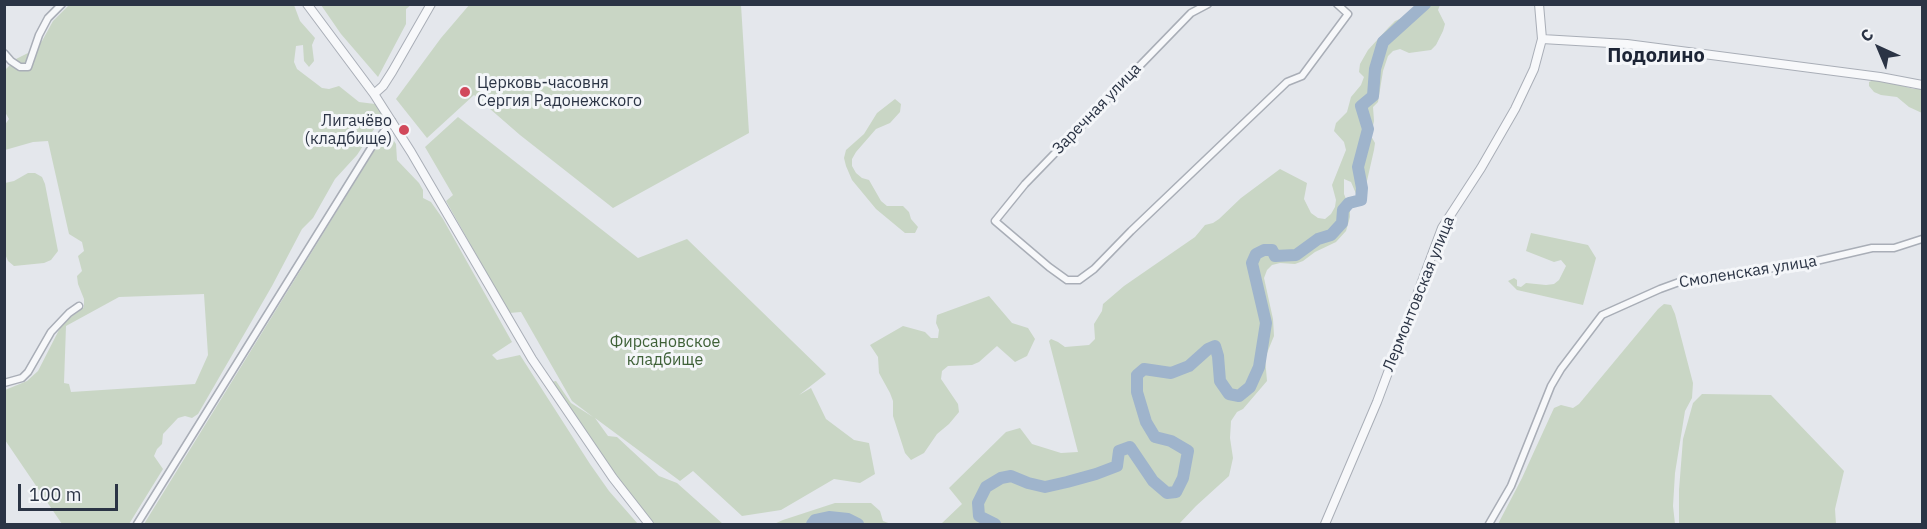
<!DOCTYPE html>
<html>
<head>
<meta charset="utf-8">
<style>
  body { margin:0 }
  #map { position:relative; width:1927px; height:529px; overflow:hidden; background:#e4e7ec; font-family:"IBM Plex Sans",sans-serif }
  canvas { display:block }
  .frame { position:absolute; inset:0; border:6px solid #2b3445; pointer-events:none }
  .north { position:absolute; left:1849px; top:18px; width:60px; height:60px; -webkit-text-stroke:4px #f4f6f9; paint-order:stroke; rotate:316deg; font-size:16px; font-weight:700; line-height:24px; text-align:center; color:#2b3445 }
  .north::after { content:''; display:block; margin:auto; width:21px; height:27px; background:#2b3445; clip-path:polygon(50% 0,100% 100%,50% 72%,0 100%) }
  .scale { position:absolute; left:18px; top:484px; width:100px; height:27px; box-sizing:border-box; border:3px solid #2b3445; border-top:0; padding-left:8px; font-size:18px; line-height:21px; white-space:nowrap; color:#2b3445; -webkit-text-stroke:4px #f4f6f9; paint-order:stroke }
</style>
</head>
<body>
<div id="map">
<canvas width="1927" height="529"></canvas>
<div class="frame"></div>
<div class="north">С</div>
<div class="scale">100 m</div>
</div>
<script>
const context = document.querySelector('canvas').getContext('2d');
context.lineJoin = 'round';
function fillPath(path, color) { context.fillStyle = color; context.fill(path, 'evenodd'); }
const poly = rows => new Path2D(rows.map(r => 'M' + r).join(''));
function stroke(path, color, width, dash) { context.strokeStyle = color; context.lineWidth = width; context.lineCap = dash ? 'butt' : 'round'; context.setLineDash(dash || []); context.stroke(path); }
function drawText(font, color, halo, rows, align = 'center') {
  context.font = font + ' "IBM Plex Sans",sans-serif'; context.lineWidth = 6; context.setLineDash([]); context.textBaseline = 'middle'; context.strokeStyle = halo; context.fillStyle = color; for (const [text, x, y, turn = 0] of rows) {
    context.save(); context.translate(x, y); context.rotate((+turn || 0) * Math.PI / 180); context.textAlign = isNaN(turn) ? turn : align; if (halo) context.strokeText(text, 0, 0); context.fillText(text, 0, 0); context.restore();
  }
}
const green = poly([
  [70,4,294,5,300,21,315,38,312,45,314,61,309,67,304,61,303,45,296,46,294,62,297,69,322,88,329,89,339,86,359,102,375,104,380,110,382,117,357,155,335,179,313,218,302,229,272,286,198,414,192,418,185,416,178,418,163,434,162,444,157,449,154,456,163,469,129,524,62,524,5,440,5,390,27,381,38,371,62,324,84,307,84,299,78,284,77,276,82,271,78,256,84,251,82,242,69,234,48,141,33,142,5,150,4,126,9,119,5,112,5,70,16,59,30,52,42,41,53,21],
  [204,294,208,355,195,384,71,392,69,384,64,383,66,326,119,297],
  [470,4,741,5,749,133,613,208,520,135,474,95,427,138,396,99,441,38],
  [321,5,411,5,406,9,406,24,378,77,341,34],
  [1419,5,1440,5,1438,10,1445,24,1443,31,1436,45,1431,50,1409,53,1400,49,1393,51,1388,56,1383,71,1378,102,1373,107,1374,121,1371,136,1375,143,1374,150,1364,194,1357,196,1351,182,1344,179,1344,194,1350,209,1350,217,1346,231,1336,242,1315,252,1303,261,1295,264,1280,263,1272,265,1267,270,1264,278,1273,319,1274,336,1265,358,1267,381,1243,409,1237,412,1231,421,1230,438,1233,458,1229,476,1196,506,1179,524,941,524,962,504,949,488,1006,432,1020,428,1032,444,1061,453,1078,452,1049,341,1051,339,1058,342,1065,347,1089,345,1095,339,1094,324,1102,311,1103,304,1124,286,1195,237,1205,225,1213,223,1219,219,1241,198,1280,169,1307,183,1304,199,1311,213,1318,218,1325,219,1331,214,1335,207,1336,200,1332,185,1346,150,1344,142,1334,131,1336,123,1347,112,1351,97,1361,85,1364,77,1359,72,1360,64,1368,50,1389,27,1395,21,1409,15],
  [1876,79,1914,89,1922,89,1922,113,1909,107,1897,97,1881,95,1874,92,1869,86,1869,82],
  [895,99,901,104,900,112,890,123,876,129,856,152,852,159,852,166,856,173,862,178,869,180,881,201,887,206,903,206,909,212,911,219,918,227,915,233,905,233,876,209,852,180,846,166,844,158,846,150,864,134,877,113],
  [458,117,638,258,687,239,826,374,799,395,811,388,826,419,854,440,869,443,875,474,860,483,834,479,781,510,742,516,693,471,680,481,595,418,608,436,617,437,659,476,677,483,723,524,654,524,615,477,551,382,556,381,571,403,593,417,572,401,521,312,509,313,446,201,453,195,425,147],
  [392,138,396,144,397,160,419,183,423,190,423,198,431,202,443,219,512,342,492,355,497,360,520,355,590,464,609,491,638,524,144,524,374,151,385,139],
  [28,173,35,173,42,177,45,184,58,251,51,260,44,263,14,266,8,261,5,254,5,183,14,181],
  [1531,233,1588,245,1596,258,1583,305,1517,290,1508,281,1514,278,1517,280,1517,286,1521,287,1526,283,1546,285,1554,284,1559,280,1566,266,1561,260,1554,262,1526,251],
  [989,296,1012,323,1028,328,1035,339,1027,356,1015,362,997,346,979,362,972,365,948,366,942,371,941,379,958,404,959,412,949,424,937,434,924,453,911,460,905,453,893,416,893,401,890,393,879,373,878,357,870,345,903,326,925,332,931,338,938,338,939,330,936,323,937,315],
  [1664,304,1671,305,1675,314,1693,383,1692,398,1685,411,1675,473,1673,506,1675,524,1498,524,1522,478,1554,408,1561,405,1573,408,1579,404,1658,309],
  [1702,394,1771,395,1844,471,1835,509,1836,524,1679,524,1679,490,1683,439,1693,403],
  [835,503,871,503,880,511,883,521,891,524,774,524,783,520]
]);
const river = poly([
  [812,524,815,520,829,517,848,519,858,524],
  [995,524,979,516,978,503,986,487,1001,478,1011,476,1028,483,1045,487,1067,482,1096,474,1117,466,1119,451,1130,447,1153,481,1167,493,1176,492,1183,478,1188,451,1171,441,1155,437,1146,422,1137,392,1137,375,1144,369,1171,373,1189,366,1208,349,1215,346,1218,356,1220,381,1229,394,1239,396,1250,387,1259,367,1266,323,1252,263,1256,254,1264,250,1272,250,1275,256,1296,255,1318,239,1331,235,1342,223,1343,210,1349,203,1361,200,1362,188,1358,167,1368,129,1361,106,1373,96,1375,69,1383,42,1425,4]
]);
const minor = poly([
  [1208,4,1191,13,1025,184,995,221,1049,267,1067,280,1079,280,1094,269,1131,231,1287,82,1302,76,1348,14,1337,4],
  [4,53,11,61,20,67,28,67,39,35,48,18,62,4],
  [4,383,22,378,28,372,51,332,69,313,79,306],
  [137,524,371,148,392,121],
  [1489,524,1511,486,1551,386,1561,369,1602,315,1660,289,1682,281,1803,264,1872,248,1894,248,1922,239]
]);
const tertiary = poly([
  [307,4,374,94,411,152,532,359,613,478,649,524],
  [1542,39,1627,44,1880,77,1922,85],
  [374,94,383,86,392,72,431,4],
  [1325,524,1377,402,1442,228,1481,168,1515,109,1534,69,1542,39,1539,4]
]);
const markers = [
  [465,92,6,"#d1495b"],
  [404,130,6,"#d1495b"]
];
const poiNames = [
  ["Церковь-часовня",477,83],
  ["Сергия Радонежского",477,101],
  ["Лигачёво",392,121,"right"],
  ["(кладбище)",392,139,"right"]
];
const streetNames = [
  ["Заречная улица",1097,109,-46],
  ["Смоленская улица",1748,272,-9],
  ["Лермонтовская улица",1419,294,-68]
];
const parkNames = [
  ["Фирсановское",665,342],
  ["кладбище",665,360]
];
const quarterNames = [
  ["Подолино",1656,56]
];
fillPath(green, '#c9d6c5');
stroke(river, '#9fb4cc', 12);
stroke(minor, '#a9aeb7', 9);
stroke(tertiary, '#a9aeb7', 10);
stroke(minor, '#f7f8fa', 6);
stroke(tertiary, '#f7f8fa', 8);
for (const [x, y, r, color] of markers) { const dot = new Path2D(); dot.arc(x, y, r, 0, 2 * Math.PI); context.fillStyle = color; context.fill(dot); stroke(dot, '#f4f6f9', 2); }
drawText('16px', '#2b3445', '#f4f6f9', poiNames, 'left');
drawText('16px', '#2b3445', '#f4f6f9', streetNames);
drawText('16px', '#3f6138', '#f4f6f9', parkNames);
drawText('bold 20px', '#1d2536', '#f4f6f9', quarterNames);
</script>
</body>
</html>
